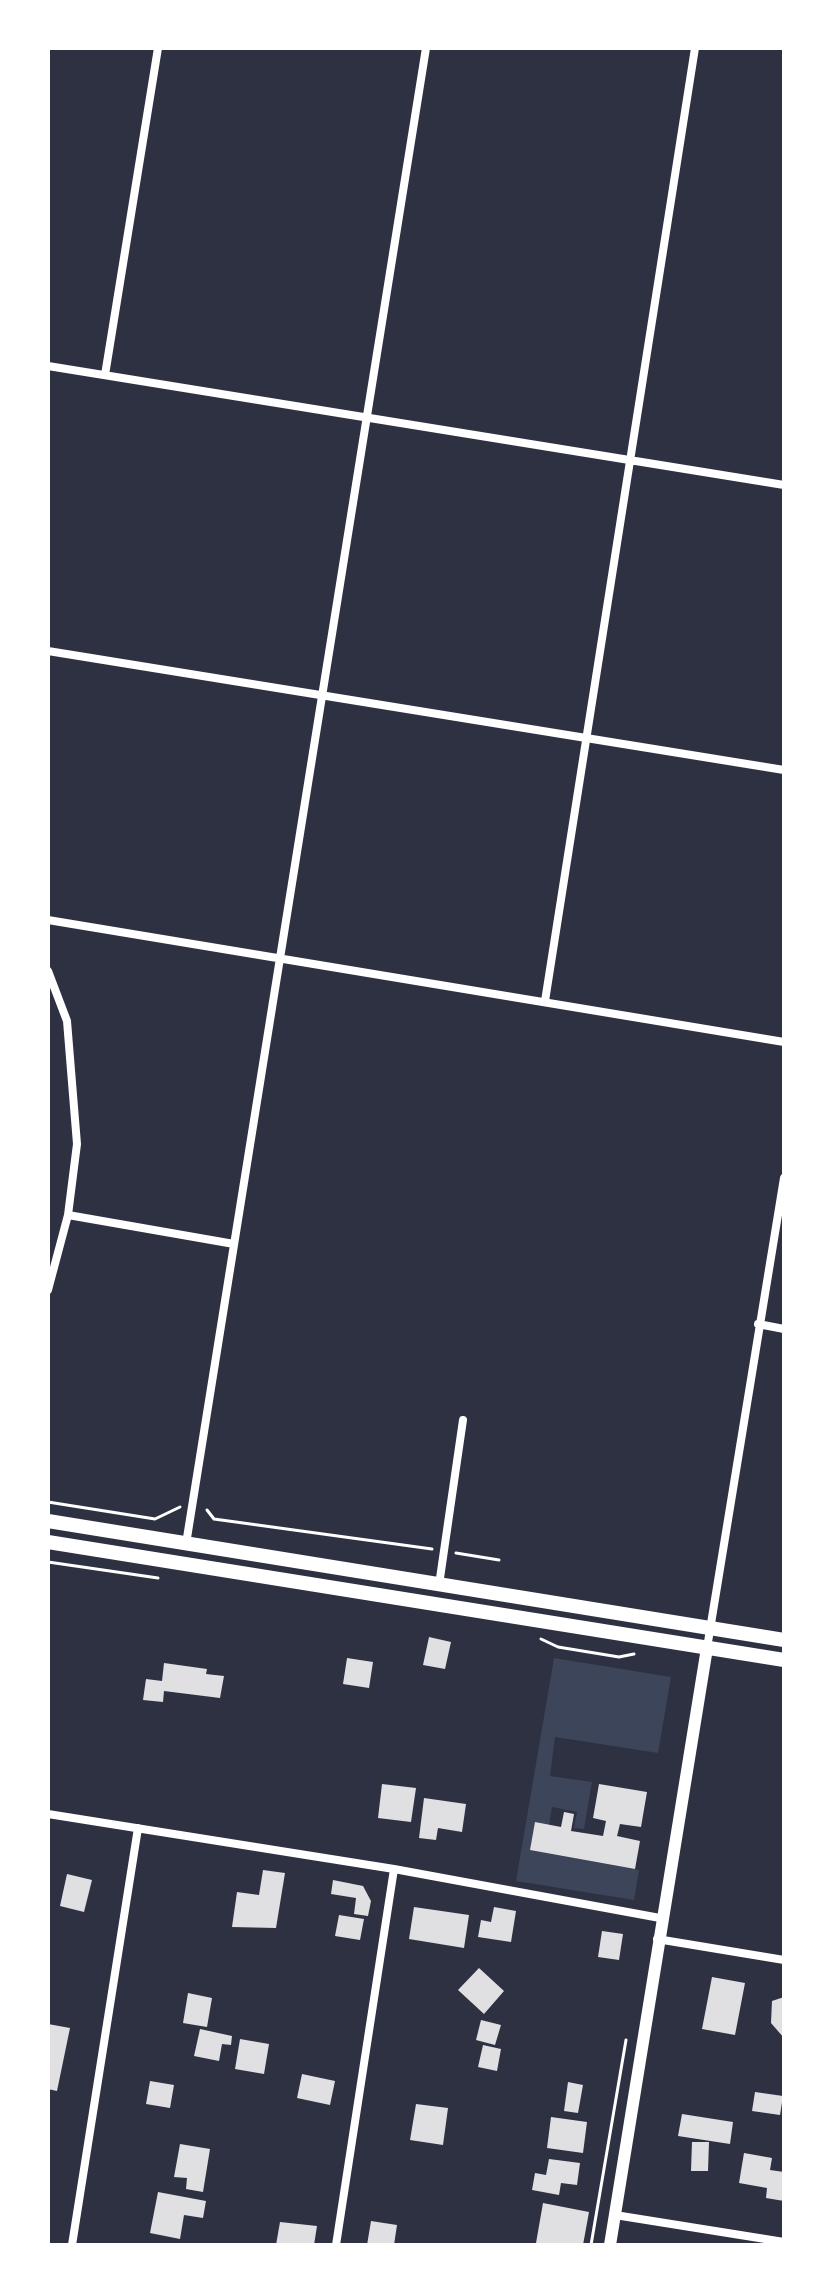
<!DOCTYPE html>
<html>
<head>
<meta charset="utf-8">
<style>
  body { margin:0 }
  #map { position:relative; width:832px; height:2293px; overflow:hidden; background:#2d3142; font-family:Quicksand,sans-serif }
  canvas { display:block }
  .frame { position:absolute; inset:0; border:50px solid #fff; pointer-events:none }
</style>
</head>
<body>
<div id="map">
<canvas width="832" height="2293"></canvas>
<div class="frame"></div>
</div>
<script>
const context = document.querySelector('canvas').getContext('2d');
context.lineJoin = 'round';
function fillPath(path, color) { context.fillStyle = color; context.fill(path, 'evenodd'); }
const poly = rows => new Path2D(rows.map(r => 'M' + r).join(''));
function stroke(path, color, width, dash) { context.strokeStyle = color; context.lineWidth = width; context.lineCap = dash ? 'butt' : 'round'; context.setLineDash(dash || []); context.stroke(path); }
const green = poly([
  [554,1658,671,1677,658,1753,555,1737,550,1776,592,1782,584,1829,574,1828,577,1812,552,1807,549,1825,531,1850,639,1870,634,1900,516,1881]
]);
const building = poly([
  [429,1637,451,1642,445,1669,423,1665],
  [347,1658,373,1662,369,1688,343,1684],
  [164,1663,207,1669,206,1674,224,1676,220,1698,164,1691,163,1702,143,1700,146,1679,162,1681],
  [382,1784,416,1788,411,1822,378,1818],
  [599,1784,647,1792,641,1827,620,1824,617,1836,640,1841,635,1869,530,1850,535,1822,561,1827,564,1812,574,1814,571,1831,603,1836,606,1821,593,1818],
  [424,1798,466,1804,462,1832,438,1828,436,1840,419,1838],
  [263,1870,285,1873,276,1928,232,1927,237,1892,259,1895],
  [67,1874,92,1880,84,1912,60,1906],
  [333,1880,363,1886,371,1901,368,1916,354,1914,356,1898,331,1894],
  [414,1907,469,1915,464,1948,409,1939],
  [494,1907,516,1911,511,1942,478,1937,481,1920,491,1922],
  [339,1915,364,1919,360,1940,335,1936],
  [602,1931,623,1934,619,1960,598,1957],
  [479,1968,504,1991,484,2014,458,1990],
  [712,1977,745,1983,735,2035,702,2029],
  [188,1993,212,1998,207,2027,183,2023],
  [784,1997,784,2038,771,2023,772,2001],
  [481,2020,501,2025,495,2045,476,2040],
  [48,2024,70,2028,57,2091,48,2089],
  [200,2029,232,2036,231,2045,222,2044,219,2061,194,2056],
  [240,2039,269,2044,264,2074,235,2069],
  [483,2045,501,2049,497,2071,478,2067],
  [302,2074,335,2081,330,2105,297,2098],
  [150,2081,174,2085,170,2108,146,2104],
  [568,2082,583,2085,578,2113,564,2111],
  [755,2092,783,2096,780,2115,752,2111],
  [416,2104,448,2108,443,2145,410,2140],
  [682,2114,733,2122,730,2144,678,2136],
  [551,2117,587,2122,583,2153,547,2148],
  [692,2142,709,2142,708,2171,691,2171],
  [180,2144,210,2149,203,2192,186,2189,187,2178,174,2177],
  [744,2153,772,2158,770,2170,784,2172,784,2201,766,2198,767,2188,739,2183],
  [549,2159,580,2163,577,2185,561,2183,559,2195,532,2190,535,2173,546,2175],
  [158,2192,206,2201,203,2218,184,2215,180,2239,150,2233],
  [543,2203,589,2212,583,2245,536,2243],
  [371,2221,397,2225,394,2245,367,2245],
  [280,2222,317,2226,314,2245,276,2245]
]);
const path = poly([
  [48,1502,155,1519,180,1507],
  [207,1510,214,1519,432,1549],
  [456,1553,499,1560],
  [48,1562,158,1578],
  [541,1639,558,1647,619,1657,634,1654],
  [591,2245,626,2040]
]);
const minor = poly([
  [48,366,784,485],
  [105,375,158,48],
  [48,651,784,770],
  [48,920,784,1042],
  [48,971,67,1021,77,1144,68,1215,48,1290],
  [545,1001,695,48],
  [68,1215,234,1244],
  [758,1324,784,1329],
  [186,1544,426,48],
  [439,1585,463,1420],
  [707,1648,784,1178],
  [48,1814,394,1869,660,1918],
  [657,1939,784,1960],
  [615,2215,784,2242],
  [72,2245,138,1828],
  [336,2245,394,1869]
]);
const tertiary = poly([
  [610,2245,707,1648]
]);
const secondary = poly([
  [48,1521,784,1640],
  [48,1542,784,1660]
]);
fillPath(green, '#3c4559');
fillPath(building, '#e0e0e3');
stroke(path, '#fff', 3);
stroke(minor, '#fff', 8);
stroke(tertiary, '#fff', 12);
stroke(secondary, '#fff', 14);
</script>
</body>
</html>
